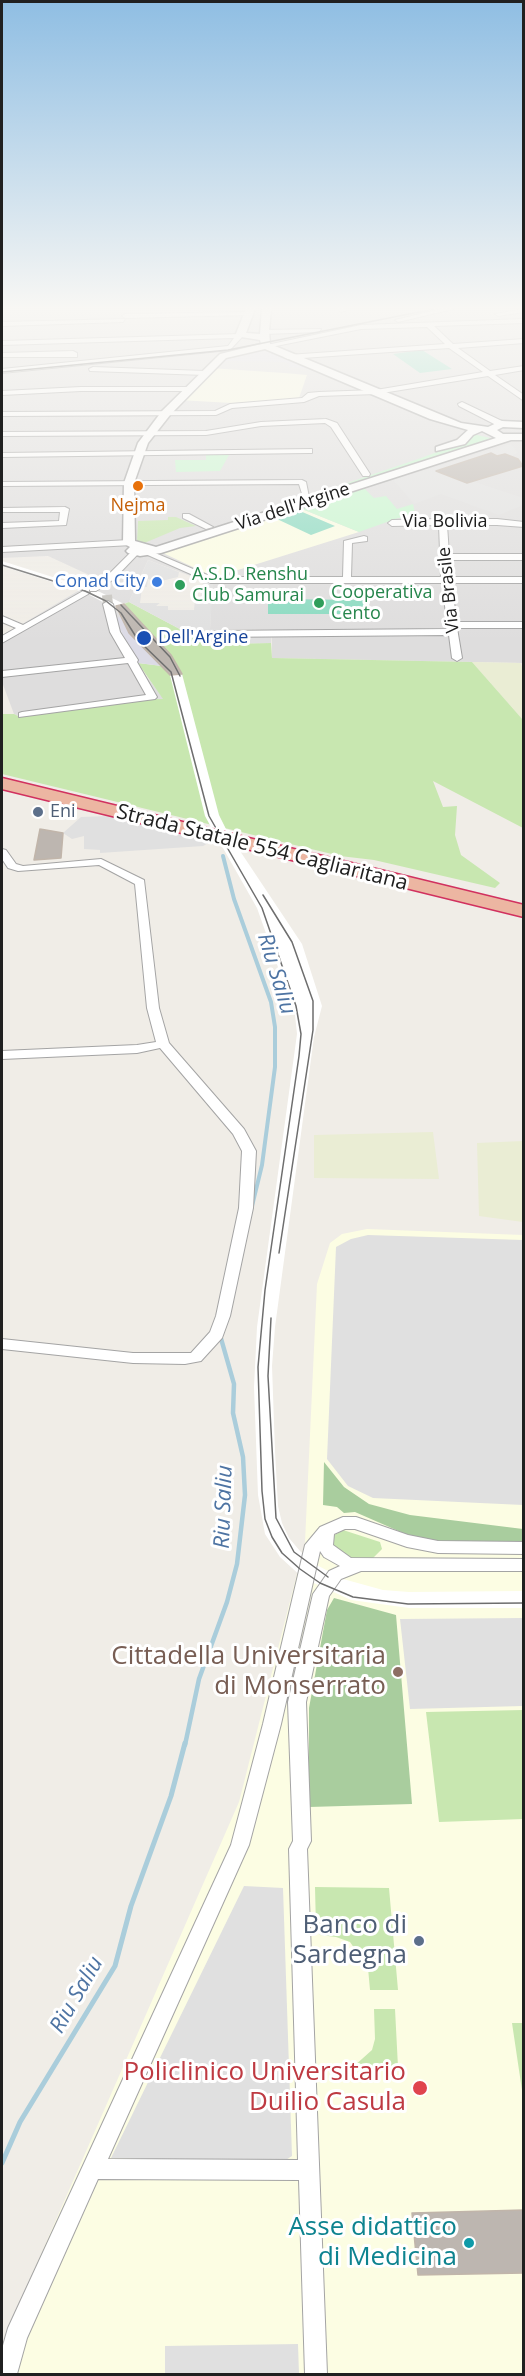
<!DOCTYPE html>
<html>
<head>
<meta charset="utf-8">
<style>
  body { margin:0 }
  #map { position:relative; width:525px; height:2376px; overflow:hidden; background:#f0ede7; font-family:"Open Sans",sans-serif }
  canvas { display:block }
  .frame { position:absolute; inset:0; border:3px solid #202020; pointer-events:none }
</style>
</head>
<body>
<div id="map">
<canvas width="525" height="2376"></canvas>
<div class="frame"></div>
</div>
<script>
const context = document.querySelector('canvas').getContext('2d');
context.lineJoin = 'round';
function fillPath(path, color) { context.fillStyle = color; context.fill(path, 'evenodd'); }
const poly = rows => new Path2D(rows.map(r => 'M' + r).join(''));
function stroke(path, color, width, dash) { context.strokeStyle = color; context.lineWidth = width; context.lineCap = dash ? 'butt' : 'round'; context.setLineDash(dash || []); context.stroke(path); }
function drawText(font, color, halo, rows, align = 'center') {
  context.font = font + ' "Open Sans",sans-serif'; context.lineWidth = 6; context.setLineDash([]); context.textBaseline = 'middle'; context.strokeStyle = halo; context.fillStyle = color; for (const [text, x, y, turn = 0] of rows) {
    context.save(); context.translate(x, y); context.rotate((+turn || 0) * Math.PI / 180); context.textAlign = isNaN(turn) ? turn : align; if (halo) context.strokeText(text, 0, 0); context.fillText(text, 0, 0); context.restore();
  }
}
const residential = poly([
  [2,309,523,309,523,663,272,658,272,630,210,629,212,584,148,560,129,602,113,607,122,617,118,629,144,673,164,699,145,699,20,717,14,714,2,682,2,636,98,579,48,556,2,558]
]);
const education = poly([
  [210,368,284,373,307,375,299,398,232,403,178,400],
  [302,509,359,532,222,575,212,576,163,553],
  [367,1229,523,1235,523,2374,2,2374,2,2353,6,2334,239,1802,305,1542,317,1284,330,1243,342,1234]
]);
const farmland = poly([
  [472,662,520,663,523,668,523,720],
  [433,1132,439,1179,314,1178,314,1135],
  [523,1141,523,1222,479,1216,477,1143]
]);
const grass = poly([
  [168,517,176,517,196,526,180,528,142,544,137,542,138,521,168,520],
  [129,602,208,644,271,643,272,658,472,662,523,720,523,828,433,781,443,807,457,806,455,835,461,855,500,883,495,888,374,860,340,856,2,774,2,714,14,714,20,717,145,699,163,699,138,663,162,666,170,675,182,674,171,655,124,604],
  [343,1530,380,1542,382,1549,371,1560,350,1559,332,1548,333,1536],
  [523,1710,523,1819,439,1822,426,1712],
  [315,1887,389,1888,398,1990,370,1990,368,1968,350,1942,336,1937,320,1935,316,1928],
  [374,2009,395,2009,398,2067,353,2067,372,2050,375,2039],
  [512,2023,523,2023,523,2097]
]);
const forest = poly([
  [324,1462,344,1487,369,1504,410,1515,523,1529,523,1548,419,1540,355,1512,344,1513,337,1507,323,1505],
  [334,1598,396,1615,412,1804,309,1807,309,1708,327,1610]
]);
const park = poly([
  [473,434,498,440,153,549,421,458,464,442],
  [206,455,229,455,220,471,176,472,175,460,206,460],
  [364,488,374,498,386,496,397,509,413,504,416,518,398,518,359,532,302,509]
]);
const pitch = poly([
  [422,350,452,369,420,373,393,354],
  [300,511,335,526,311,535,277,519],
  [268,599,369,600,369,614,268,614]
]);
const parking = poly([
  [511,444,518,453,510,456,491,454,437,471,467,483,475,482,523,498,523,505,499,515,441,494,414,504,393,480],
  [148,560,179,572,178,577,157,582,148,579,147,587,142,587,140,603,160,603,156,606,168,606,168,610,194,610,195,600,200,600,203,581,213,584,210,629,272,630,271,643,208,644,129,602],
  [109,816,185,836,212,841,203,846,100,853,100,850,84,849,84,836,72,839,63,833,81,817],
  [368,1235,523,1240,523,1505,373,1498,348,1486,327,1459,336,1247,351,1239],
  [523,1618,523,1706,410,1709,400,1619],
  [244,1886,283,1888,292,2156,281,2163,111,2158],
  [298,2344,299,2374,165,2374,165,2346]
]);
const plaza = poly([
  [259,350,266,351,313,369,289,367,290,364,283,362,224,361,232,356],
  [122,617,129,633,162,666,138,663,114,618]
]);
const pier = poly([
  [2,561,100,592,124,604,112,607,86,593,2,566],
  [182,674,219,815,226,829,239,833,241,846,236,845,302,944,322,1006,314,1037,275,1327,272,1366,275,1451,278,1506,282,1523,289,1538,300,1551,313,1563,343,1579,383,1590,409,1592,523,1591,523,1608,409,1608,351,1600,303,1578,280,1557,265,1534,258,1495,254,1387,257,1327,297,1034,295,1015,257,908,219,841,211,835,211,827,205,816,170,675]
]);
const streamFar2 = poly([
  [223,856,234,899,271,1002,275,1027,275,1067,262,1165,252,1206]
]);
const streamFar1 = poly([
  [185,1745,199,1679,227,1602,237,1564,245,1495,243,1457,233,1413,234,1384,220,1335]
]);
const stream = poly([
  [2,2163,20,2122,115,1966,131,1906,171,1796,185,1743]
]);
const building = poly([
  [491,453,497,456,505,454,518,459,523,466,467,483,436,471,491,453],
  [124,604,171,655,182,674,170,675,129,633,116,606,124,604],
  [40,829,63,833,61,858,34,860,40,829],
  [524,2210,524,2273,418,2275,412,2213,524,2210]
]);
const minorTunnel = poly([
  [107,595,108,604]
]);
const minor = poly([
  [338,309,344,309,345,311,340,312,338,309],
  [441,309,453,309,398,322,395,320,441,309],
  [524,309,524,312,498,316,495,314,524,309],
  [251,312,249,315,125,318,122,316,125,314,251,312],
  [125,319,123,322,2,326,2,322,125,319],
  [524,319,524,323,434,326,453,344,524,339,524,343,458,348,490,371,524,366,524,370,495,375,524,395,524,401,488,376,376,394,319,396,304,402,232,408,216,415,2,416,2,412,215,411,230,404,302,398,308,393,319,392,376,390,483,372,449,348,288,359,284,357,288,355,445,344,427,327,361,329,266,348,262,346,361,325,524,319],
  [321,329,319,332,264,334,261,332,264,330,321,329],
  [240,334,243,336,230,350,2,373,2,369,228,346,234,338,2,345,2,341,240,334],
  [73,351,77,353,77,357,2,357,2,353,73,351],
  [93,367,205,371,209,373,205,375,90,371,89,369,93,367],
  [81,387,189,387,193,389,189,391,81,391,2,395,2,391,81,387],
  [462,402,504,422,505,424,498,426,459,406,458,404,462,402],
  [326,419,337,423,370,474,369,476,363,476,331,427,325,423,261,426,206,435,2,436,2,432,206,431,261,422,326,419],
  [312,449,312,453,309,453,2,457,2,453,312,449],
  [302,480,306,482,309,497,303,497,299,484,2,486,2,482,302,480],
  [65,507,69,509,66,525,2,528,2,523,59,521,60,512,2,512,2,508,65,507],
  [183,514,189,514,213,527,206,529,183,518,183,514],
  [443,519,497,519,524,522,524,527,497,525,447,525,449,554,524,554,524,560,449,560,450,577,524,577,524,583,451,583,457,622,524,622,524,628,457,628,462,658,457,661,452,658,449,635,210,637,205,634,210,631,448,629,442,583,211,583,141,552,148,550,212,577,343,577,344,541,364,536,367,537,367,541,352,543,351,577,441,577,439,525,392,526,388,523,392,520,443,519],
  [129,540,133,543,132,545,2,552,2,547,129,540],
  [132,551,139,553,114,579,96,591,90,591,90,587,108,575,132,551],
  [83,591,90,593,2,643,2,636,16,628,2,622,2,616,23,625,83,591],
  [108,601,113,604,120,632,138,660,137,662,157,697,155,699,19,717,19,713,22,712,146,695,128,663,2,677,2,671,125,658,110,632,103,604,108,601],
  [2,849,6,850,16,864,23,866,101,859,144,880,159,1008,169,1043,244,1129,256,1151,253,1208,230,1316,222,1338,201,1361,185,1364,133,1363,2,1349,2,1339,133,1353,191,1353,210,1332,216,1316,239,1208,242,1151,233,1134,160,1048,137,1053,2,1059,2,1051,137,1045,156,1042,147,1008,135,884,99,865,18,871,8,868,2,859,2,849],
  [343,1517,356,1517,408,1535,438,1541,524,1542,524,1554,438,1553,407,1547,355,1529,345,1529,334,1534,333,1545,351,1558,524,1559,524,1571,361,1571,341,1579,329,1596,306,1702,311,1841,307,1849,327,2374,305,2374,299,2180,98,2179,27,2338,17,2374,2,2374,2,2349,8,2328,231,1845,263,1724,305,1545,320,1527,343,1517],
  [320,1551,324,1557,340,1566,329,1571,313,1594,288,1702,293,1841,289,1849,298,2160,108,2159,249,1845,281,1724,320,1551]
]);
const tertiary = poly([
  [246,309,255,309,246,333,260,334,262,309,271,309,269,331,270,344,461,423,488,427,501,421,524,422,524,428,503,427,497,430,503,434,524,434,524,440,511,440,161,553,140,556,128,553,126,551,130,547,123,543,124,483,138,443,162,411,220,354,261,344,260,340,235,336,246,309],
  [265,349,430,419,468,430,457,440,436,447,436,451,465,444,473,435,482,431,496,438,156,547,135,541,134,483,148,443,170,415,226,358,265,349]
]);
const trunk = poly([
  [2,778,524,905,524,917,2,789,2,778]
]);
const tram = poly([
  [2,372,228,350,434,309],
  [2,565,85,591,106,601,121,613,138,640,171,672,209,816,262,908,296,1006,301,1034,299,1056,265,1290,258,1367,262,1491,265,1519,272,1537,282,1553,300,1569,320,1583,353,1597,408,1604,524,1603],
  [121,605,170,657,180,676],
  [263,895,292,942,313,1001,313,1030,279,1253],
  [271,1318,268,1376,276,1518,294,1552,328,1577]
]);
const markers = [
  [138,486,6,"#e8710a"],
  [157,582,6,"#3f7fe0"],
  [180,585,6,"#2e9e5b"],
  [319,603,6,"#2e9e5b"],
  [144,638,8,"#1a4fb4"],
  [38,812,6,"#5c6f8a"],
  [398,1672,6,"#8d6e63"],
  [419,1941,6,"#5c6f8a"],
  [420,2088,8,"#e0444e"],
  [469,2243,6,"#0f9aa8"]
];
const farFoodnames = [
  ["Nejma",138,506]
];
const farStreetnames = [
  ["Via dell'Argine",293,507,-18],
  ["Via Bolivia",445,522],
  ["Via Brasile",449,590,-96]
];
const farLeisurenames = [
  ["A.S.D. Renshu",192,575],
  ["Club Samurai",192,596],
  ["Cooperativa",331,593],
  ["Cento",331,614]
];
const farShopnames = [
  ["Conad City",145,582]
];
const farTransitnames = [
  ["Dell'Argine",158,638]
];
const farServicenames = [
  ["Eni",50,812]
];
const streetNames = [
  ["Strada Statale 554 Cagliaritana",262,848,14]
];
const waterNames = [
  ["Riu Saliu",276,974,73],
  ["Riu Saliu",224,1507,-88],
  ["Riu Saliu",77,1995,-60]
];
const nearEducationnames = [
  ["Cittadella Universitaria",386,1657],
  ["di Monserrato",386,1687]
];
const nearServicenames = [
  ["Banco di",407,1926],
  ["Sardegna",407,1956]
];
const nearHealthnames = [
  ["Policlinico Universitario",406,2073],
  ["Duilio Casula",406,2103]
];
const nearCulturenames = [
  ["Asse didattico",457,2228],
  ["di Medicina",457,2258]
];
fillPath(residential, '#dedddd');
fillPath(education, '#fcfde3');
fillPath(farmland, '#eaedd4');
fillPath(grass, '#c8e7b0');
fillPath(forest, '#a9cd9e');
fillPath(park, '#c7f7ce');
fillPath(pitch, '#8adac0');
fillPath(parking, '#e0e0e0');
fillPath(plaza, '#dcdbe6');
fillPath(pier, '#fff');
stroke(streamFar2, '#aacddb', 4);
stroke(streamFar1, '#aacddb', 4.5);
stroke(stream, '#aacddb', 5);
fillPath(building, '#bdb6b0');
stroke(building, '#c1b5aa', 1.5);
stroke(minorTunnel, '#c6c4bf', 10, [10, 4.5]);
stroke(minor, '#a4a4a4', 2);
stroke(tertiary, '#a4a4a4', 3);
stroke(trunk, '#d1315f', 3);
fillPath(minor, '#fff');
fillPath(tertiary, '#fff');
fillPath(trunk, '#ecb6a2');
stroke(tram, '#6e6e6e', 1.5);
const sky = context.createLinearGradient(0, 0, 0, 642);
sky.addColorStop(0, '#8fbee3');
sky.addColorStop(0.48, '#f8f7f4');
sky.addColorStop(1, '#f8f7f400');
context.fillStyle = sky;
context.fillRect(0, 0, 525, 642);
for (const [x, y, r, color] of markers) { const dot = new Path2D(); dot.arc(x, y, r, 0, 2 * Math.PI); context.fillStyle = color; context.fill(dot); stroke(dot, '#fff', 2); }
drawText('18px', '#c56008', '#fff', farFoodnames);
drawText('18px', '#202020', '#fff', farStreetnames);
drawText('18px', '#27864d', '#fff', farLeisurenames, 'left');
drawText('18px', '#366cbe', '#fff', farShopnames, 'right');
drawText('18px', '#164399', '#fff', farTransitnames, 'left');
drawText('18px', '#4e5e75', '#fff', farServicenames, 'left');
drawText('21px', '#202020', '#fff', streetNames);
drawText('italic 22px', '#4e74a3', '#fff', waterNames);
drawText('26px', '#785e54', '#fff', nearEducationnames, 'right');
drawText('26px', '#4e5e75', '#fff', nearServicenames, 'right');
drawText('26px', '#be3a42', '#fff', nearHealthnames, 'right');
drawText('26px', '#0d838f', '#fff', nearCulturenames, 'right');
</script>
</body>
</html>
